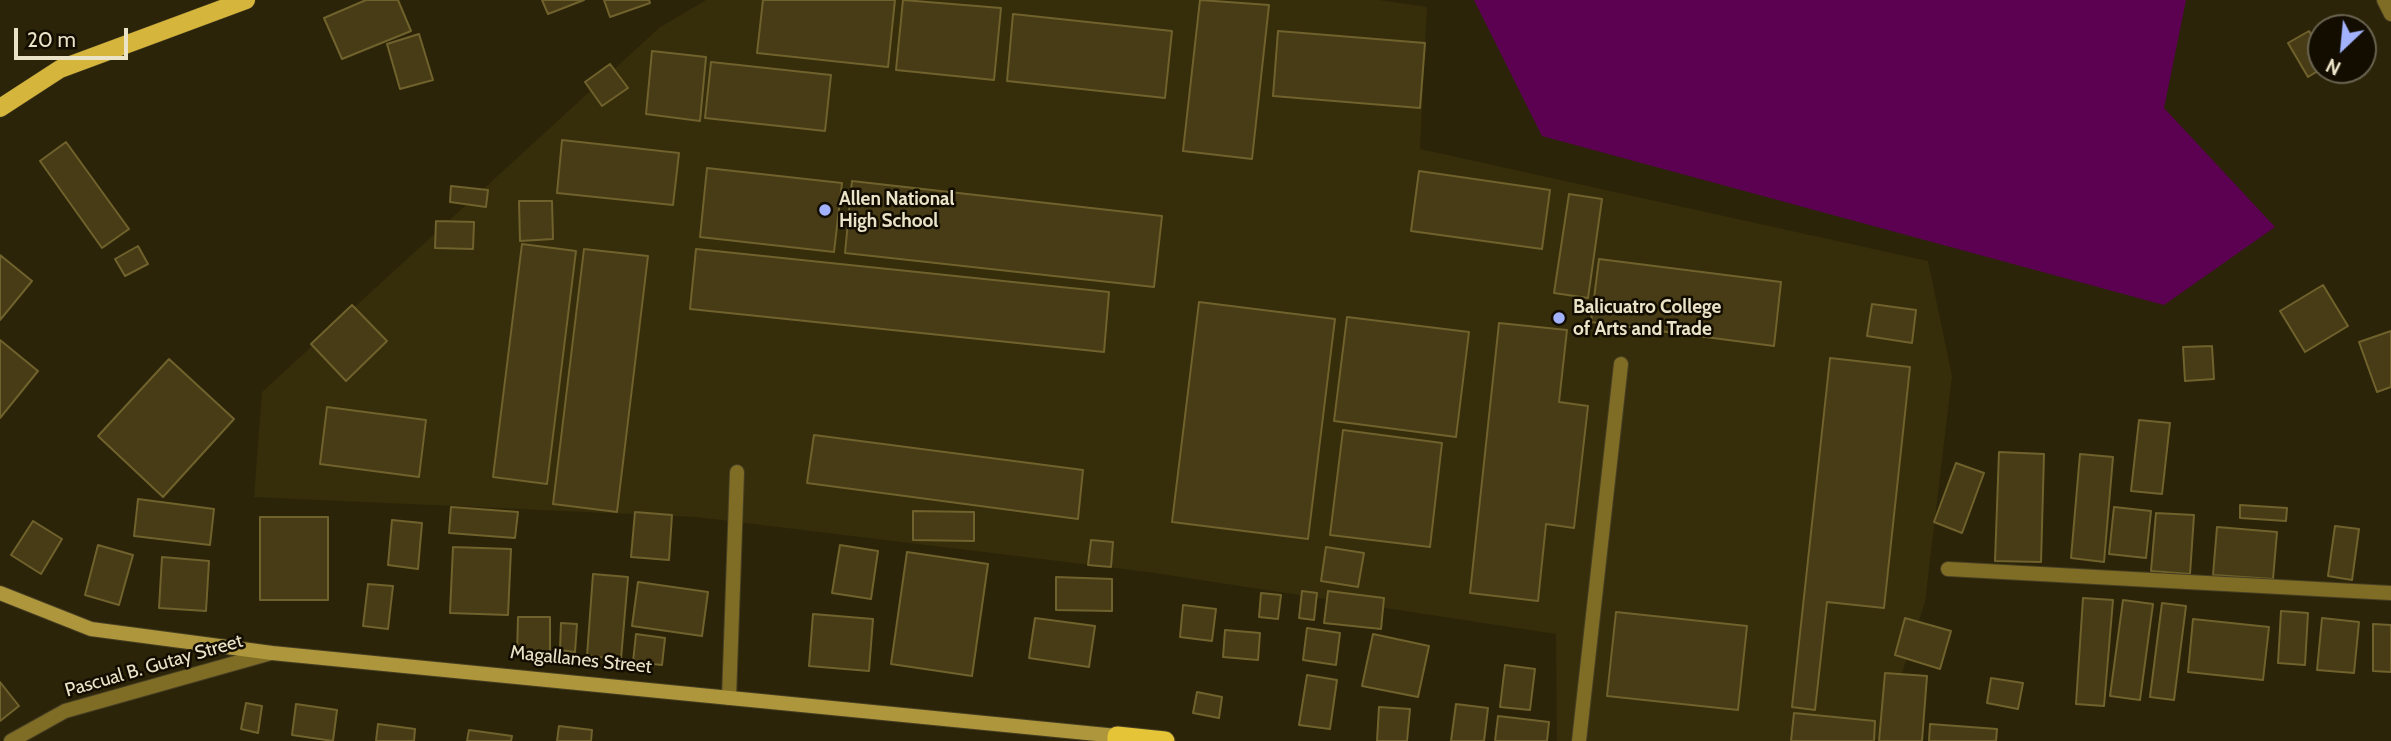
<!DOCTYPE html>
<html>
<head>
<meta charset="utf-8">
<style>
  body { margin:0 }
  #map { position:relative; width:2391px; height:741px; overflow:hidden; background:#2c2408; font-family:Cabin,sans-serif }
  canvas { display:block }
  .north { position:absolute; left:2307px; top:14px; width:70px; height:70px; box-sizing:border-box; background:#130d00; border:2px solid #696350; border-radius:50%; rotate:206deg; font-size:19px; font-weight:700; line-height:28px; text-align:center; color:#ebe3c8 }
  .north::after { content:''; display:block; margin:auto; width:24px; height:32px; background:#a2b2fd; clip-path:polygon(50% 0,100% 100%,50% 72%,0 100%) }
  .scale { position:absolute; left:14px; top:28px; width:114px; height:32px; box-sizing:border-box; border:4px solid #ebe3c8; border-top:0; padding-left:9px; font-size:21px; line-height:24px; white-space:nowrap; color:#ebe3c8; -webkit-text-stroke:5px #130d00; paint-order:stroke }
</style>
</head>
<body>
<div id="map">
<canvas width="2391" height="741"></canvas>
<div class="north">N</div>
<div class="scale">20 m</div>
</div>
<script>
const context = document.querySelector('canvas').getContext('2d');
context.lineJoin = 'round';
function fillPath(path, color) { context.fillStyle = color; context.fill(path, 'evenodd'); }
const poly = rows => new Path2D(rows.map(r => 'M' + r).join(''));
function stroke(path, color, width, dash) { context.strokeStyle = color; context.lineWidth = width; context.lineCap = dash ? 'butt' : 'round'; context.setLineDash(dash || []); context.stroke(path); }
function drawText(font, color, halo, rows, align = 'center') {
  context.font = font + ' Cabin,sans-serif'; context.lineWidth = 5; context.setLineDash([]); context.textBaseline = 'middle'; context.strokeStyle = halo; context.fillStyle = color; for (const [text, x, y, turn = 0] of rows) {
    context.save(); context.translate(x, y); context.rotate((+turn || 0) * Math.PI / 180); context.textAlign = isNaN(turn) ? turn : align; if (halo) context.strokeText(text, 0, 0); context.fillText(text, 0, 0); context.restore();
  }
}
const built = poly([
  [706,0,1379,0,1427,7,1420,149,1928,261,1952,376,1925,602,1880,741,1557,741,1556,634,1148,572,696,517,254,497,262,392,659,28]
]);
const green = poly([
  [1474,0,2186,0,2164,108,2275,227,2164,305,1542,136]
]);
const building = poly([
  [366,0,398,0,411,31,342,59,324,18,366,0],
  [542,0,584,0,548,14,542,0],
  [604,0,649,0,650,3,610,17,604,0],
  [763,0,895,0,888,67,757,53,763,0],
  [903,0,1001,8,994,80,896,70,903,0],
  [1200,0,1269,5,1252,159,1183,151,1200,0],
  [1013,14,1172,31,1165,98,1007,81,1013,14],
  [1278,31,1425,43,1420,108,1273,96,1278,31],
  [2309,31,2321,52,2321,69,2308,77,2288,43,2309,31],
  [419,34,433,80,400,89,387,44,419,34],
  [652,51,706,57,700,121,646,114,652,51],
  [711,62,831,75,825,131,705,118,711,62],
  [610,64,628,88,602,106,585,82,610,64],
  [562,140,679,153,673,205,557,193,562,140],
  [66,142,129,229,102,248,40,161,66,142],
  [707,168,842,183,834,252,700,237,707,168],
  [1419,171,1550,190,1542,249,1411,231,1419,171],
  [852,181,1162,216,1154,287,845,253,852,181],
  [451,186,488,190,486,207,450,202,451,186],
  [1569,194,1602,199,1588,298,1554,293,1569,194],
  [519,201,552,201,553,239,520,241,519,201],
  [436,221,474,222,473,249,435,248,436,221],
  [522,244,576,251,547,484,493,477,522,244],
  [138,246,148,264,125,276,115,259,138,246],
  [584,249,648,256,617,512,553,504,584,249],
  [696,249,1109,292,1104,352,690,309,696,249],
  [0,255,32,281,0,320,0,255],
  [1599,259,1781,282,1774,346,1591,322,1599,259],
  [2323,285,2348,326,2305,352,2280,311,2323,285],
  [1199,302,1335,319,1308,539,1172,522,1199,302],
  [1872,304,1916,310,1912,343,1867,336,1872,304],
  [352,305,387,341,346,381,311,344,352,305],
  [1347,317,1469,332,1456,437,1334,421,1347,317],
  [1499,323,1567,330,1559,402,1588,406,1574,528,1546,524,1538,601,1470,593,1499,323],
  [2391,331,2391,387,2377,392,2359,342,2391,331],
  [0,340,38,371,0,418,0,340],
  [2212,346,2214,379,2185,381,2183,347,2212,346],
  [1830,358,1910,367,1884,608,1827,602,1815,710,1792,707,1830,358],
  [169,359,234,419,163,497,98,436,169,359],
  [327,407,426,420,419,477,320,464,327,407],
  [2139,420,2170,423,2162,494,2131,491,2139,420],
  [1343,430,1442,443,1430,547,1330,535,1343,430],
  [814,435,1083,470,1078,519,807,483,814,435],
  [1999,452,2044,454,2041,562,1995,561,1999,452],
  [2080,454,2113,457,2104,562,2071,558,2080,454],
  [1956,463,1984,473,1962,533,1934,522,1956,463],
  [138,499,214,509,210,545,134,536,138,499],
  [2240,505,2287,508,2286,521,2240,518,2240,505],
  [451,507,518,512,515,538,449,533,451,507],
  [2114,507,2151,511,2146,558,2109,554,2114,507],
  [913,511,974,512,974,541,913,540,913,511],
  [635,512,672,515,669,560,631,557,635,512],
  [2156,513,2194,515,2190,574,2151,571,2156,513],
  [260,517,328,517,328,600,260,600,260,517],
  [392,520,422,523,418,569,388,565,392,520],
  [33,521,62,539,41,574,11,555,33,521],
  [2335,526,2359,529,2352,580,2328,576,2335,526],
  [2217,527,2277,532,2273,579,2213,575,2217,527],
  [1091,540,1113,542,1111,567,1088,565,1091,540],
  [98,545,133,555,119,605,85,595,98,545],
  [840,545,878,551,871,599,832,593,840,545],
  [453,547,511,549,508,615,450,613,453,547],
  [1326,547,1364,553,1358,587,1321,581,1326,547],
  [907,552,988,564,972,676,891,664,907,552],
  [162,557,209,561,206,611,159,608,162,557],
  [593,574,628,577,621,659,587,656,593,574],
  [1056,577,1112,579,1112,611,1056,610,1056,577],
  [638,582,708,592,702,636,632,626,638,582],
  [368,584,393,586,388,629,363,626,368,584],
  [1302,591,1317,593,1314,620,1299,618,1302,591],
  [1328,591,1384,598,1381,629,1324,623,1328,591],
  [1261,593,1281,595,1278,619,1259,617,1261,593],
  [2083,598,2113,600,2104,706,2076,704,2083,598],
  [2123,600,2153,604,2140,700,2110,696,2123,600],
  [2162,603,2186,606,2174,700,2150,697,2162,603],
  [1183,605,1216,609,1212,641,1180,637,1183,605],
  [2281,611,2308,613,2305,665,2278,663,2281,611],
  [1616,612,1747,626,1738,710,1607,696,1616,612],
  [813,614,873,619,869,671,809,666,813,614],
  [518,617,550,617,550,656,517,655,518,617],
  [1035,618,1095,626,1089,667,1029,658,1035,618],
  [1905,618,1951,631,1940,669,1895,655,1905,618],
  [2322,618,2359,622,2354,673,2317,670,2322,618],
  [2193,619,2269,627,2263,680,2188,672,2193,619],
  [561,623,577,624,575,652,560,650,561,623],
  [2373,624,2391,625,2391,672,2373,671,2373,624],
  [1307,628,1340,633,1336,665,1303,660,1307,628],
  [1225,630,1260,633,1258,660,1223,657,1225,630],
  [636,634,665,638,662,665,633,662,636,634],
  [1373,634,1429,646,1418,697,1362,686,1373,634],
  [1505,665,1535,669,1530,710,1500,707,1505,665],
  [1885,673,1927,676,1922,741,1879,741,1885,673],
  [1307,675,1337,680,1330,729,1299,725,1307,675],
  [1991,678,2023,683,2018,709,1987,703,1991,678],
  [0,682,19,706,0,721,0,682],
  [1197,692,1222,697,1219,718,1193,713,1197,692],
  [246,703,262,706,258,733,241,729,246,703],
  [296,704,337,710,333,741,292,735,296,704],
  [1456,704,1488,708,1484,741,1451,741,1456,704],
  [1379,707,1410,709,1407,741,1377,741,1379,707],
  [1794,713,1875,721,1874,741,1791,741,1794,713],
  [1498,716,1549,722,1547,741,1495,741,1498,716],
  [378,724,415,729,414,741,376,741,378,724],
  [1930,724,1997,729,1996,741,1929,741,1930,724],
  [559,726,592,730,591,741,557,741,559,726],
  [469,730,512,736,511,741,467,741,469,730]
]);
const service = poly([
  [729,698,737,472],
  [1579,741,1621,364]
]);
const minor = poly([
  [2384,0,2391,14],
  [1948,569,2391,593]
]);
const tertiary = poly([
  [11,741,65,711,271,653]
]);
const secondary = poly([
  [0,593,91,629,272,653,1117,736]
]);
const primary = poly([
  [0,108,60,69,246,0]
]);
const trunk = poly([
  [1117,741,1117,736,1165,741]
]);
const markers = [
  [825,210,7,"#a2b2fd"],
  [1559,318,7,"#a2b2fd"]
];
const poiNames = [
  ["Allen National",839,199],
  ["High School",839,221],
  ["Balicuatro College",1573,307],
  ["of Arts and Trade",1573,329]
];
const streetNames = [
  ["Magallanes Street",581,660,6],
  ["Pascual B. Gutay Street",154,666,-16]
];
fillPath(built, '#362d0b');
fillPath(green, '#5c0152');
fillPath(building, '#473c15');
stroke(building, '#70622d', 2);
stroke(service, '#473f23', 16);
stroke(minor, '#473f23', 16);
stroke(tertiary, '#473f23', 16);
stroke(secondary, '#473f23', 16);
stroke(primary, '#473f23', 19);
stroke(trunk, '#473f23', 21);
stroke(service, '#7f6d25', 14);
stroke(minor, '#7f6d25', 14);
stroke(tertiary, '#7f6d25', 14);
stroke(secondary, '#ae963c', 14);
stroke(primary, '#d5b53b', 18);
stroke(trunk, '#e6c438', 19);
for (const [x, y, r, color] of markers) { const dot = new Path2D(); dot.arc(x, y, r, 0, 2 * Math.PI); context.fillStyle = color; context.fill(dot); stroke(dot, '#130d00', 2.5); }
drawText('bold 19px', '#ebe3c8', '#130d00', poiNames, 'left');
drawText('19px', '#ebe3c8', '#130d00', streetNames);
</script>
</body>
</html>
